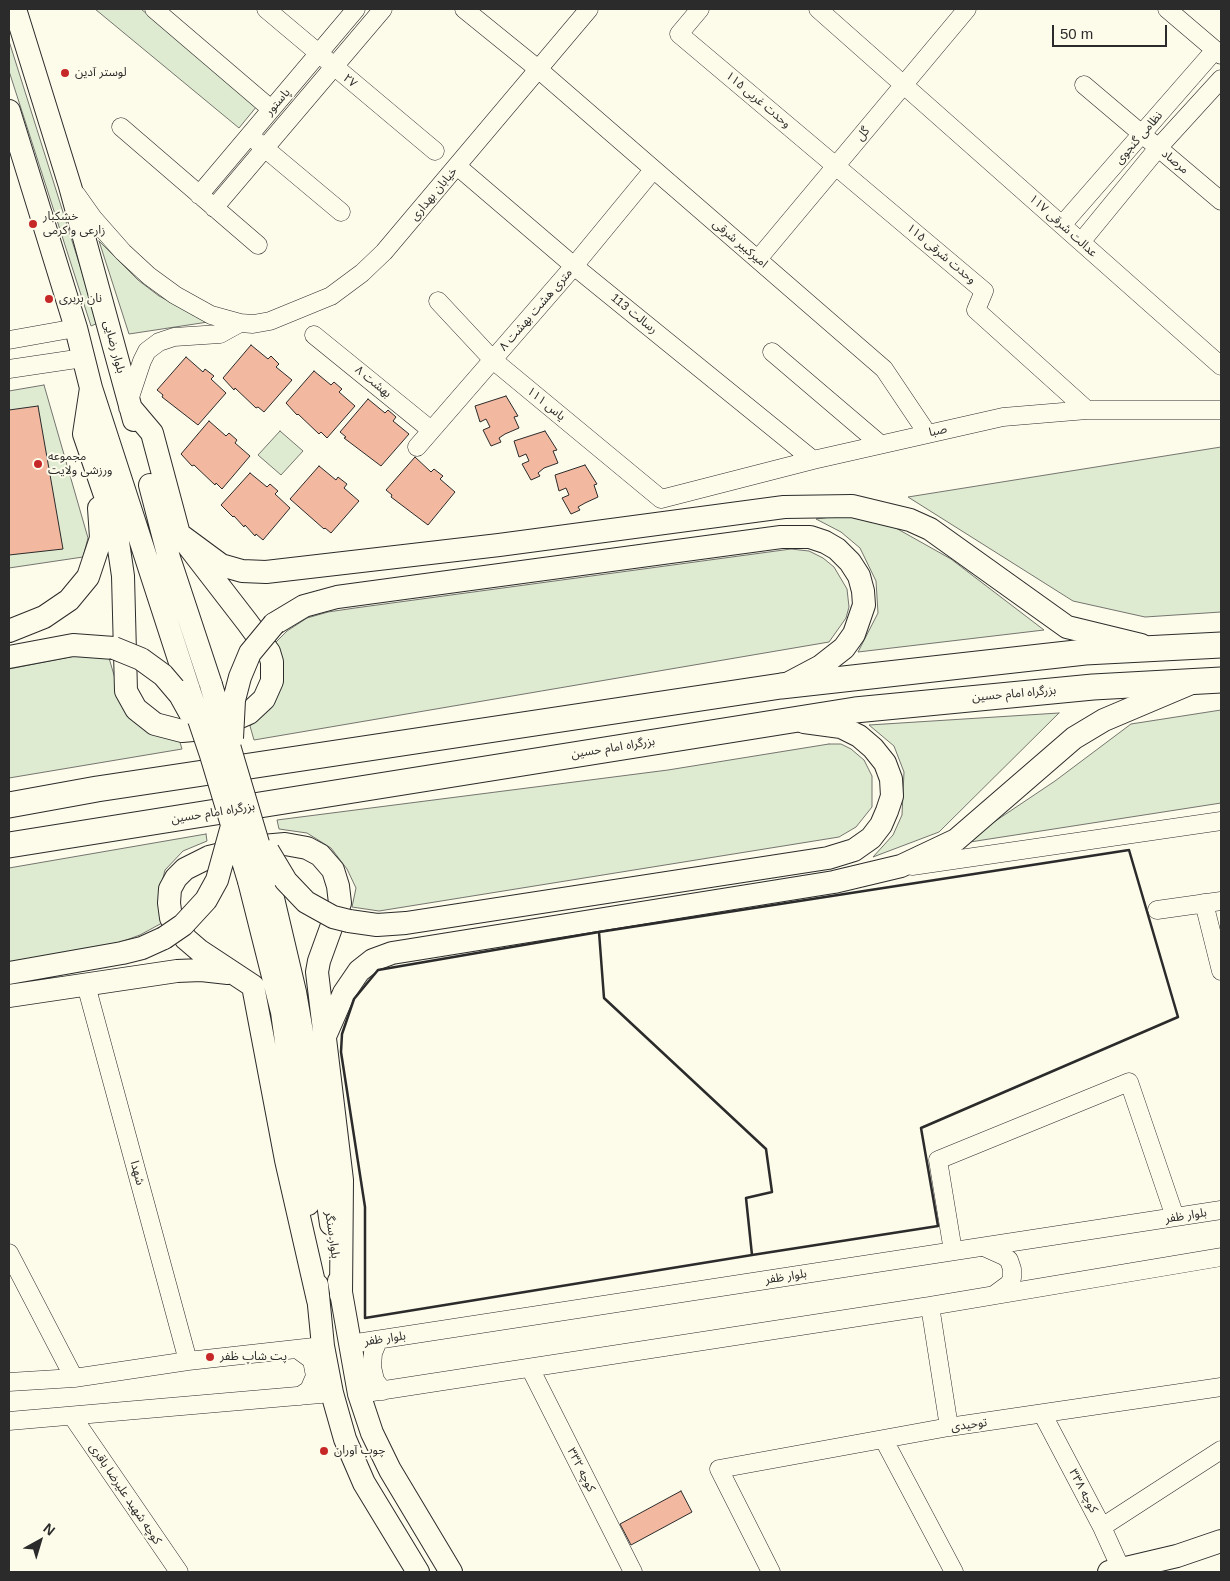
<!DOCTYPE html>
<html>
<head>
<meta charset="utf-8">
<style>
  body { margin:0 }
  #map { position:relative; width:1230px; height:1581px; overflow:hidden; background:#fdfbea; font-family:Helvetica,sans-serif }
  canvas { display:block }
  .frame { position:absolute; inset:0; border:10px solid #2b2b2b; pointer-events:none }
  .north { position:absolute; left:15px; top:1516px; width:50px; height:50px; -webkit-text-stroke:4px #fdfbea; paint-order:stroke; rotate:39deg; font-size:14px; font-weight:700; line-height:20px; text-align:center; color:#2b2b2b }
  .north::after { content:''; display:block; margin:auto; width:18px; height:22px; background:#2b2b2b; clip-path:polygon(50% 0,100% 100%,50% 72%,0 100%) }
  .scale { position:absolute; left:1052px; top:25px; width:115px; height:22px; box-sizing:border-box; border:2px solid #2b2b2b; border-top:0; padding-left:6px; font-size:15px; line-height:18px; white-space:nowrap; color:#2b2b2b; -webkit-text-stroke:4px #fdfbea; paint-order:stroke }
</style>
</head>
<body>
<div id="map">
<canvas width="1230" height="1581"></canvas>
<div class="frame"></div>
<div class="north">N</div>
<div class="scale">50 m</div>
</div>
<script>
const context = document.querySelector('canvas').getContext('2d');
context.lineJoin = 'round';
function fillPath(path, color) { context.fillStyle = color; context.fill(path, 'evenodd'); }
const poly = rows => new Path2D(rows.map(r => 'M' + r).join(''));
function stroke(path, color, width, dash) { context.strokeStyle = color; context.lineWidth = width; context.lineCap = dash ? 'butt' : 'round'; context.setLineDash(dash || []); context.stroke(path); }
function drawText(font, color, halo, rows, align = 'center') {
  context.font = font + ' Helvetica,"Noto Sans Arabic",sans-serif'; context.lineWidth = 4; context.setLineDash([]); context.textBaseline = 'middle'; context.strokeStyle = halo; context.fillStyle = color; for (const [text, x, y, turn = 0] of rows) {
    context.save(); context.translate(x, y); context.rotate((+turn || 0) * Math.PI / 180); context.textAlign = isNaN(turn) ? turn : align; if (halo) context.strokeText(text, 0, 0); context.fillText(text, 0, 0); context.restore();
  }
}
const green = poly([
  [95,9,141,9,257,106,239,128,95,9],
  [9,41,98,323,91,326,9,71,9,41],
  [99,241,138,280,159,296,208,322,129,334,99,241],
  [44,385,88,538,83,557,9,568,9,391,44,385],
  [280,431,303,451,281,475,258,455,280,431],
  [1221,447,1221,612,1145,617,1073,601,908,497,1221,447],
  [860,513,894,527,951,559,1044,630,858,652,878,613,876,581,860,548,841,532,816,519,860,513],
  [791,549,809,551,823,558,834,567,847,589,849,607,846,618,829,642,254,740,250,726,274,704,275,643,287,631,307,618,328,612,355,608,791,549],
  [85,654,109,658,121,699,179,739,182,749,9,778,9,669,85,654],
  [1221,710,1221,803,970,842,979,835,979,832,1055,781,1131,724,1221,710],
  [1059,713,939,832,873,857,893,835,902,815,904,772,894,746,869,725,1059,713],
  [829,744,841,744,851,749,864,760,872,776,872,807,856,827,839,837,379,911,352,907,356,888,347,869,331,848,307,833,279,829,277,820,668,770,829,744],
  [206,834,207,841,183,851,165,870,159,894,162,923,140,935,118,943,9,963,9,868,206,834]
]);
const building = poly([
  [251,345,268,359,271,356,279,364,276,367,292,380,264,412,258,407,256,408,235,388,234,390,223,378,251,345],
  [186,357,203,372,205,369,214,376,211,379,226,393,198,425,162,397,163,395,157,390,186,357],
  [314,371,331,385,334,382,342,389,339,392,355,406,327,438,321,432,319,434,298,414,297,415,286,403,314,371],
  [506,396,518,416,514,417,519,428,505,434,499,438,501,442,491,446,483,430,490,427,486,419,480,422,475,406,506,396],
  [368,399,385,413,388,410,396,417,393,421,409,434,381,466,344,438,346,437,340,432,368,399],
  [38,406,63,549,9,555,9,410,38,406],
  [209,421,226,436,229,433,237,440,235,443,250,456,222,489,216,483,215,485,194,465,192,466,181,454,209,421],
  [545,431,557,450,553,451,558,463,544,468,538,473,540,476,531,480,522,464,529,461,526,454,519,457,514,441,545,431],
  [415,457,431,472,434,469,443,476,440,479,455,492,428,525,391,497,392,495,386,490,415,457],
  [585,465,597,484,594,485,598,497,585,503,578,507,580,510,571,514,562,498,569,495,566,488,559,491,555,475,585,465],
  [319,466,336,480,338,477,347,484,344,488,359,501,331,533,325,528,324,529,290,499,319,466],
  [250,473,267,487,270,484,278,491,275,494,290,508,263,540,256,534,255,536,245,525,244,527,234,516,233,517,221,505,250,473],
  [681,1491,692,1512,631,1545,620,1524,681,1491]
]);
const minor = poly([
  [154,9,271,109],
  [266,9,435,151],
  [464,9,538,69,884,369,927,433],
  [700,9,679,34,984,291,976,310,1087,410],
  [818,9,1221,366],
  [1167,9,1221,55],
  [1084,85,1221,201],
  [121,127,258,245],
  [255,140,341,212],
  [457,166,574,266,813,460],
  [76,194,93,218,123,252,149,276,175,295,211,315,240,323,253,324,270,321,331,296,362,273,384,252,589,9],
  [199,195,356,9],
  [214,208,383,9],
  [1062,225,1215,50],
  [1081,242,1158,148,1221,79],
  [758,259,967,9],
  [438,301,493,360,661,499,813,460,1003,417,1087,410,1221,410],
  [314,335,431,430],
  [9,340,76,328],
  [772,352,880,444],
  [9,369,83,358],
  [129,400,142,361,147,351,159,342,174,337,220,334,240,323],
  [417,447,574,266,653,170],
  [912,866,1221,821],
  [1204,903,1221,971],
  [1157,910,1221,901],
  [86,985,188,1361],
  [984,1247,1004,1256,1009,1260,1012,1269,1012,1278,1009,1284,994,1295],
  [953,1251,938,1160,1129,1082,1175,1217],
  [9,1253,74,1378],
  [930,1306,949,1427],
  [378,1341,373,1353,372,1367,375,1380,383,1391],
  [350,1344,1221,1210],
  [297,1349,312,1360,315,1376,309,1390,300,1396],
  [530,1368,633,1572],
  [9,1382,74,1378,188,1361,323,1346],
  [359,1394,930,1306,1221,1257],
  [1043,1415,1102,1527,1121,1569],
  [72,1416,179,1572],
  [9,1421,332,1393],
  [884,1440,954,1572],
  [1102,1527,1221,1450],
  [771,1572,719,1469,949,1427,1221,1387]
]);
const major = poly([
  [15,9,70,186,134,420],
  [9,111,76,328,91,388,189,690],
  [91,388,84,434,109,507,118,542,123,576,126,691,136,709,155,724,182,731,215,728,249,713,264,699,272,681,272,662,269,652,247,622,179,534,152,433,130,407],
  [150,485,169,558,211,685],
  [179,534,221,565,242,571,266,572,499,545,784,507,852,506,910,520,930,529,1067,627,1141,645],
  [274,624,304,606,337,597,781,537,810,537,825,542,837,549,850,562,859,576,863,591,864,605,854,634,844,648,821,666,787,684],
  [9,631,44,617,69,600,88,577,101,538,99,508],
  [9,657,73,645,114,648],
  [268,877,295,992,307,1061,331,1224],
  [249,881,282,1012,308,1204],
  [349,921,377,925,406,923,828,858,854,850,871,838,881,825,887,811,892,796,891,779,885,763,873,748,859,736,841,727,804,722],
  [9,973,122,953,142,948,164,938],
  [9,996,177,971,201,970,228,973],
  [326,1034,344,993,359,971,373,960,392,953,834,882,901,866,956,840,1074,738,1104,720,1189,684],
  [339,1281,359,1394,372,1433,390,1470,451,1572],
  [317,1285,323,1346,332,1393,345,1439,364,1483,418,1572],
  [318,1300,286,1160,253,986,200,951,186,939,171,918,169,903,170,889,176,878,185,869,209,857,251,847,285,844,307,848,320,855,333,870,338,886,340,903,319,961,317,972,342,1180,341,1295],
  [1109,1572,1177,1556,1221,1541]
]);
const highway = poly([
  [9,805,97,789,781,686,1085,652,1221,645],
  [9,845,855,710,1093,687,1221,680]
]);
const majorBridge = poly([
  [114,648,141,659,163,675,180,695,190,713],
  [211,685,268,877],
  [189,690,211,755,249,881],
  [232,738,234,700,240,677,250,653,274,624],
  [268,851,286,881,306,902,333,917,349,921],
  [164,938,183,925,206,900,217,880,232,826]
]);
const wall = poly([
  [1129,850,1178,1017,921,1128,938,1226,752,1255,746,1198,772,1192,766,1149,604,998,599,932,1129,850],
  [599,932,604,998,766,1149,772,1192,746,1198,752,1255,365,1318,365,1207,341,1052,342,1034,354,999,378,970,599,932]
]);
const markers = [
  [65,73,5,"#c62828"],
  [33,224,5,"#c62828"],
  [49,299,5,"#c62828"],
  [38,464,5,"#c62828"],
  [210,1357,5,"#c62828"],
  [324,1451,5,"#c62828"]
];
const poiNames = [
  ["لوستر آدین",75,73],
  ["خشکبار",43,217],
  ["زارعی و کرمی",43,231],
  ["نان بربری",59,299],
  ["مجموعه",48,457],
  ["ورزشی ولایت",48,471],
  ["پت شاپ ظفر",220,1357],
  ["چوب آوران",334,1451]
];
const streetNames = [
  ["۲۷",350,81,40],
  ["۱۱۵ وحدت غربی",758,100,40],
  ["پاستور",278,102,-49],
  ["گل",863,134,-50],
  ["نظامی گنجوی",1139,138,-49],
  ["مرصاد",1175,162,40],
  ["خیابان بهداری",434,194,-50],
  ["۱۱۷ عدالت شرقی",1063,226,42],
  ["امیرکبیر شرقی",740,244,40],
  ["۱۱۵ وحدت شرقی",941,254,40],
  ["۸ متری هشت بهشت",536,310,-49],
  ["رسالت 113",634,314,39],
  ["بلوار رضایی",114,347,75],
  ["۸ بهشت",373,382,39],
  ["یاس ۱۱۱",546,404,39],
  ["صبا",938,431,-12],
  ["بزرگراه امام حسین",1014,694,-5],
  ["بزرگراه امام حسین",613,748,-9],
  ["بزرگراه امام حسین",213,813,-9],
  ["شهدا",137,1173,75],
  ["بلوار ظفر",1186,1216,-9],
  ["بلوار سنگر",332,1235,82],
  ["بلوار ظفر",786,1277,-9],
  ["بلوار ظفر",385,1339,-8],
  ["توحیدی",969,1425,-8],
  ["کوچه ۳۳۲",581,1470,63],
  ["کوچه ۳۳۸",1083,1491,62],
  ["کوچه شهید علیرضا باقری",125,1494,56]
];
fillPath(green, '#deebd1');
stroke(green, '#74746e', 1);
fillPath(building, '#f2b8a0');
stroke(building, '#2b2b2b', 1);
stroke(minor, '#2b2b2b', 19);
stroke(major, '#2b2b2b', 24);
stroke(highway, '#2b2b2b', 27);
stroke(minor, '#fdfbea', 18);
stroke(major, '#fdfbea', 22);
stroke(highway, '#fdfbea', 25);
stroke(majorBridge, '#2b2b2b', 24, []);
stroke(majorBridge, '#fdfbea', 22);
stroke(wall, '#2b2b2b', 2.5);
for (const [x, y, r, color] of markers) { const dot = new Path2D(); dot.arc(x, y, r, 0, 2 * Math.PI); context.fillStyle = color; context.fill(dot); stroke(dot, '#fdfbea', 2); }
drawText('12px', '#2b2b2b', '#fdfbea', poiNames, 'left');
drawText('12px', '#2b2b2b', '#fdfbea', streetNames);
</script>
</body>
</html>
